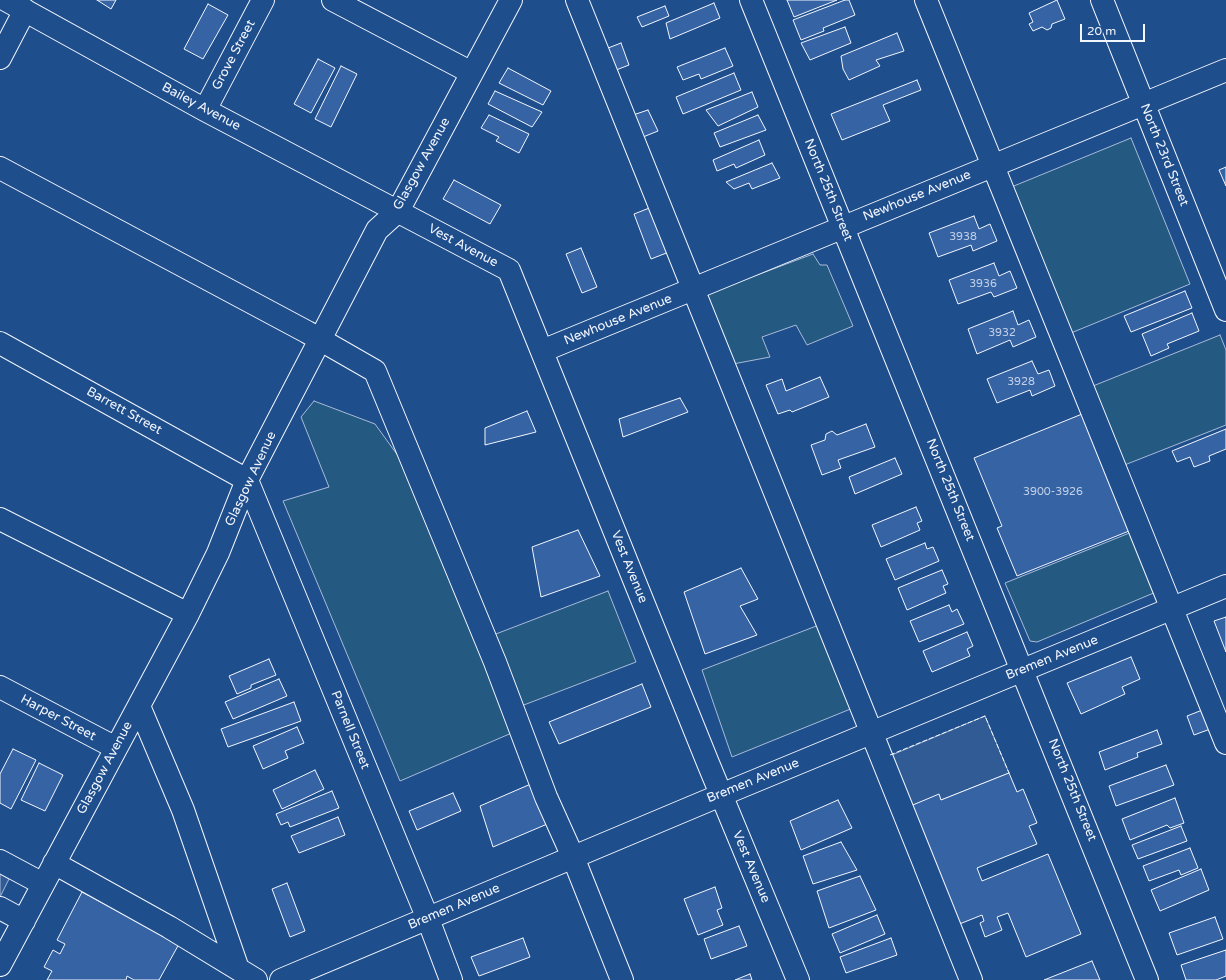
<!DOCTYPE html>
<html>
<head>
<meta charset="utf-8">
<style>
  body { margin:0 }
  #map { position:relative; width:1226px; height:980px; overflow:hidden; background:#1f4e8c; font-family:"Varela Round",sans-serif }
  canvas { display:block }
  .scale { position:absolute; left:1080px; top:24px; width:65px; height:18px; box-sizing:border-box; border:2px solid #f2f6ff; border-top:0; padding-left:5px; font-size:12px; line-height:14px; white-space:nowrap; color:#f2f6ff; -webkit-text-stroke:3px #1f4e8c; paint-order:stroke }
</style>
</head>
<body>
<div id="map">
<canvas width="1226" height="980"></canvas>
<div class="scale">20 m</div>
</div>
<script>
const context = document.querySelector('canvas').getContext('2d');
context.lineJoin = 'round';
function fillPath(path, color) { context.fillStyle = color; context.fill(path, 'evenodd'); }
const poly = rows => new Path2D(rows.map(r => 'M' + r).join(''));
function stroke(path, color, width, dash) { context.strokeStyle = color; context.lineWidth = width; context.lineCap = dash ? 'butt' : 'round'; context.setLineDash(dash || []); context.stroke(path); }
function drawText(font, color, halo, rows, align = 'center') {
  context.font = font + ' "Varela Round",sans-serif'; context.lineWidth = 3; context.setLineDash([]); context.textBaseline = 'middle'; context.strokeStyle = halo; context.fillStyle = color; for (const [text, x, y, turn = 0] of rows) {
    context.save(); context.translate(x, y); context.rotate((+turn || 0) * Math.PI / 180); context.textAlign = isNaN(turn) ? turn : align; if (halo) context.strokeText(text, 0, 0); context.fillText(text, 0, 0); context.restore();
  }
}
const green = poly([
  [1131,138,1190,284,1071,333,1009,188,1131,138],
  [813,254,820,265,827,265,853,326,807,345,796,325,762,337,770,357,733,364,706,300,709,293,813,254],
  [1220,335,1226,350,1226,425,1122,466,1088,388,1220,335],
  [314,401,375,424,409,471,514,732,400,781,283,501,329,487,301,417,314,401],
  [1132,532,1156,592,1037,642,1030,641,1005,583,1132,532],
  [608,591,636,662,516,708,488,637,608,591],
  [819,625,853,708,732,757,702,670,819,625]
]);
const parking = poly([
  [985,716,1009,773,941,800,939,795,908,807,887,757,985,716],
  [0,874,9,879,0,897,0,874]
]);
const building = poly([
  [97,0,116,0,111,9,97,0],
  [787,0,837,0,794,17,787,0],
  [845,0,849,0,855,15,823,28,824,31,801,40,793,20,845,0],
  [1057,0,1065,19,1052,24,1051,28,1047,30,1042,27,1033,31,1029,24,1033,22,1029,13,1057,0],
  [714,3,720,18,670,39,666,23,714,3],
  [208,4,228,15,203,59,184,49,208,4],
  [665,6,669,16,642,27,637,17,665,6],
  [845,27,851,43,810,60,801,43,845,27],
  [897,33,904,51,876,60,880,66,849,80,843,69,841,56,897,33],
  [621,43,629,65,611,72,603,50,621,43],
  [725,48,733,66,701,79,699,74,683,80,677,67,725,48],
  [318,59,335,68,311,113,294,104,318,59],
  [341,66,357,74,331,127,315,119,341,66],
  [508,68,551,91,543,105,499,83,508,68],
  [734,73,741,90,683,114,676,97,734,73],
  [917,80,921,90,883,105,890,121,842,140,831,114,917,80],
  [495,91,542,112,532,127,488,104,495,91],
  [752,92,758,107,718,126,706,110,752,92],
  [648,110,658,131,638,139,630,116,648,110],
  [489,115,529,134,519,153,496,141,499,137,481,128,489,115],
  [758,115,766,130,720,147,714,133,758,115],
  [759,140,765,155,736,168,734,164,717,171,713,160,759,140],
  [772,163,780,178,752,189,749,183,734,189,726,182,772,163],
  [1226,167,1226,186,1219,170,1226,167],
  [454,180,501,205,490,224,443,199,454,180],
  [652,207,669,252,651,259,634,214,652,207],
  [974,216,979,229,990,224,997,241,973,251,971,245,938,257,929,233,974,216],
  [581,248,597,287,582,293,566,254,581,248],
  [994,263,999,276,1010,271,1017,288,994,297,991,292,958,304,949,280,994,263],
  [1185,291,1192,308,1131,332,1124,316,1185,291],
  [1013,311,1018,325,1029,320,1036,337,1013,347,1010,340,977,354,968,329,1013,311],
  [1192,313,1199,331,1167,344,1169,348,1151,356,1142,334,1192,313],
  [1032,361,1038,374,1049,370,1055,386,1032,396,1030,390,997,403,987,379,1032,361],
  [820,377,829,397,792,412,790,410,778,414,766,385,782,379,786,391,820,377],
  [680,398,688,412,623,437,619,419,680,398],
  [527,411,536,432,485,445,485,428,527,411],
  [1087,412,1134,529,1017,576,997,528,1002,526,974,458,1087,412],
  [866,424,875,447,838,460,841,468,822,475,811,445,825,440,826,434,832,431,837,435,866,424],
  [1226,429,1226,449,1209,456,1210,461,1194,467,1190,457,1177,462,1172,451,1226,429],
  [895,458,902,474,855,494,849,477,895,458],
  [916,507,922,521,917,523,920,530,881,547,872,525,916,507],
  [578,530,600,576,541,597,532,547,578,530],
  [925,543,927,549,933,547,939,561,895,580,886,559,925,543],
  [741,568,758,599,740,606,757,635,705,654,684,592,741,568],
  [942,570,948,584,943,586,946,593,907,610,898,588,942,570],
  [949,605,952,612,957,609,964,624,919,642,910,621,949,605],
  [1226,617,1226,652,1214,621,1226,617],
  [967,632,973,646,967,649,970,656,932,672,923,651,967,632],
  [1131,657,1140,679,1122,687,1125,694,1081,714,1067,683,1131,657],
  [269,659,276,675,251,685,251,688,237,694,229,676,269,659],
  [279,679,287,696,233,719,225,702,279,679],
  [642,684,651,707,559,744,549,722,642,684],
  [294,702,301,721,228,747,221,729,294,702],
  [1205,709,1213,728,1194,735,1187,716,1205,709],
  [297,727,304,743,285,751,288,758,263,769,253,746,297,727],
  [1157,730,1162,744,1137,753,1138,757,1105,770,1099,752,1157,730],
  [13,749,36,760,11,809,0,803,0,774,13,749],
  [39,763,63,775,45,811,21,800,39,763],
  [1166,765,1174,785,1116,806,1109,786,1166,765],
  [315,770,324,789,282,809,273,790,315,770],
  [1009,773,1017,792,1023,789,1037,823,1029,826,1037,844,977,868,982,881,1048,854,1081,934,1026,957,1008,913,997,917,1002,930,985,937,980,923,984,921,982,915,957,925,908,807,939,794,941,800,1009,773],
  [540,780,552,822,493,847,480,806,540,780],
  [332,791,339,808,290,827,288,822,281,825,276,814,332,791],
  [453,793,461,811,417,830,409,811,453,793],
  [1175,798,1184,823,1170,828,1167,825,1130,840,1122,819,1175,798],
  [838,800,852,828,801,850,790,821,838,800],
  [338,817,345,835,299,853,291,836,338,817],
  [1181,826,1187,841,1138,859,1132,845,1181,826],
  [841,842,857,870,813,884,803,856,841,842],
  [1190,848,1198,868,1181,875,1179,870,1149,881,1143,866,1190,848],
  [1201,869,1209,890,1160,911,1151,890,1201,869],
  [860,876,876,910,829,928,817,891,860,876],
  [287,883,305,931,290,937,272,889,287,883],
  [715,887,722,908,717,910,723,925,698,935,684,899,715,887],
  [82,892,179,944,159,980,134,980,127,976,126,980,47,980,52,971,44,967,53,950,60,954,65,944,57,940,82,892],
  [877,915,885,934,840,953,832,934,877,915],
  [1215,917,1223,939,1177,955,1169,933,1215,917],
  [739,926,747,946,711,959,704,939,739,926],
  [523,938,530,957,479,976,471,957,523,938],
  [891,938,897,955,846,973,840,957,891,938],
  [1226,950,1226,976,1216,980,1186,980,1181,965,1226,950],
  [1092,961,1100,980,1044,980,1092,961],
  [750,974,752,980,735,980,750,974]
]);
const minor = poly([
  [6,0,205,110,509,270,708,763,798,980],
  [333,0,472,73],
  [577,0,971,980],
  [751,0,1147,980],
  [926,0,1226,743],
  [1102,0,1226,310],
  [0,58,25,10],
  [205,110,263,0],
  [0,168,307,332,375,371,495,662,546,797,573,857,622,980],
  [0,343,247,480],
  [542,351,1226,70],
  [247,480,428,919,451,980],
  [0,519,188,614],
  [0,687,116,748],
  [139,706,183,810,238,969],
  [0,861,43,884],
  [54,863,169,927,256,980],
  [0,908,24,921],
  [0,965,188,614,218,553,247,480,377,230,398,211,511,0],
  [281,980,721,795,1226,586]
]);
const fence = poly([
  [890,755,985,716,1009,773]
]);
const numberNames = [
  ["3938",963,237],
  ["3936",983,284],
  ["3932",1002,333],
  ["3928",1021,382],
  ["3900-3926",1053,492]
];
const streetNames = [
  ["Grove Street",234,55,-62],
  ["Bailey Avenue",201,107,28],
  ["North 23rd Street",1164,155,68],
  ["Glasgow Avenue",422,164,-61],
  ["North 25th Street",828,190,68],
  ["Newhouse Avenue",917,196,-22],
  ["Vest Avenue",463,246,28],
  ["Newhouse Avenue",618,320,-22],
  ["Barrett Street",124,411,29],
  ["Glasgow Avenue",251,479,-65],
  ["North 25th Street",950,490,68],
  ["Vest Avenue",629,567,68],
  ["Bremen Avenue",1052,658,-22],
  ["Harper Street",58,718,28],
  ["Parnell Street",350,730,68],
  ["Glasgow Avenue",105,768,-62],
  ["Bremen Avenue",753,781,-22],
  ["North 25th Street",1072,790,68],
  ["Vest Avenue",751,867,67],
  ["Bremen Avenue",454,907,-23]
];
fillPath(green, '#245a82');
stroke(green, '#a8bbd7', 1);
fillPath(parking, '#305b95');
stroke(parking, '#a8bbd7', 1);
fillPath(building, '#3563a3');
stroke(building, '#f2f6ff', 1);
stroke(minor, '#f2f6ff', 24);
stroke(minor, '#1f4e8c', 22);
stroke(fence, '#f2f6ff', 1, [5, 2]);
drawText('11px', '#c3d1e8', null, numberNames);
drawText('13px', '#f2f6ff', '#1f4e8c', streetNames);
</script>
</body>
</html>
